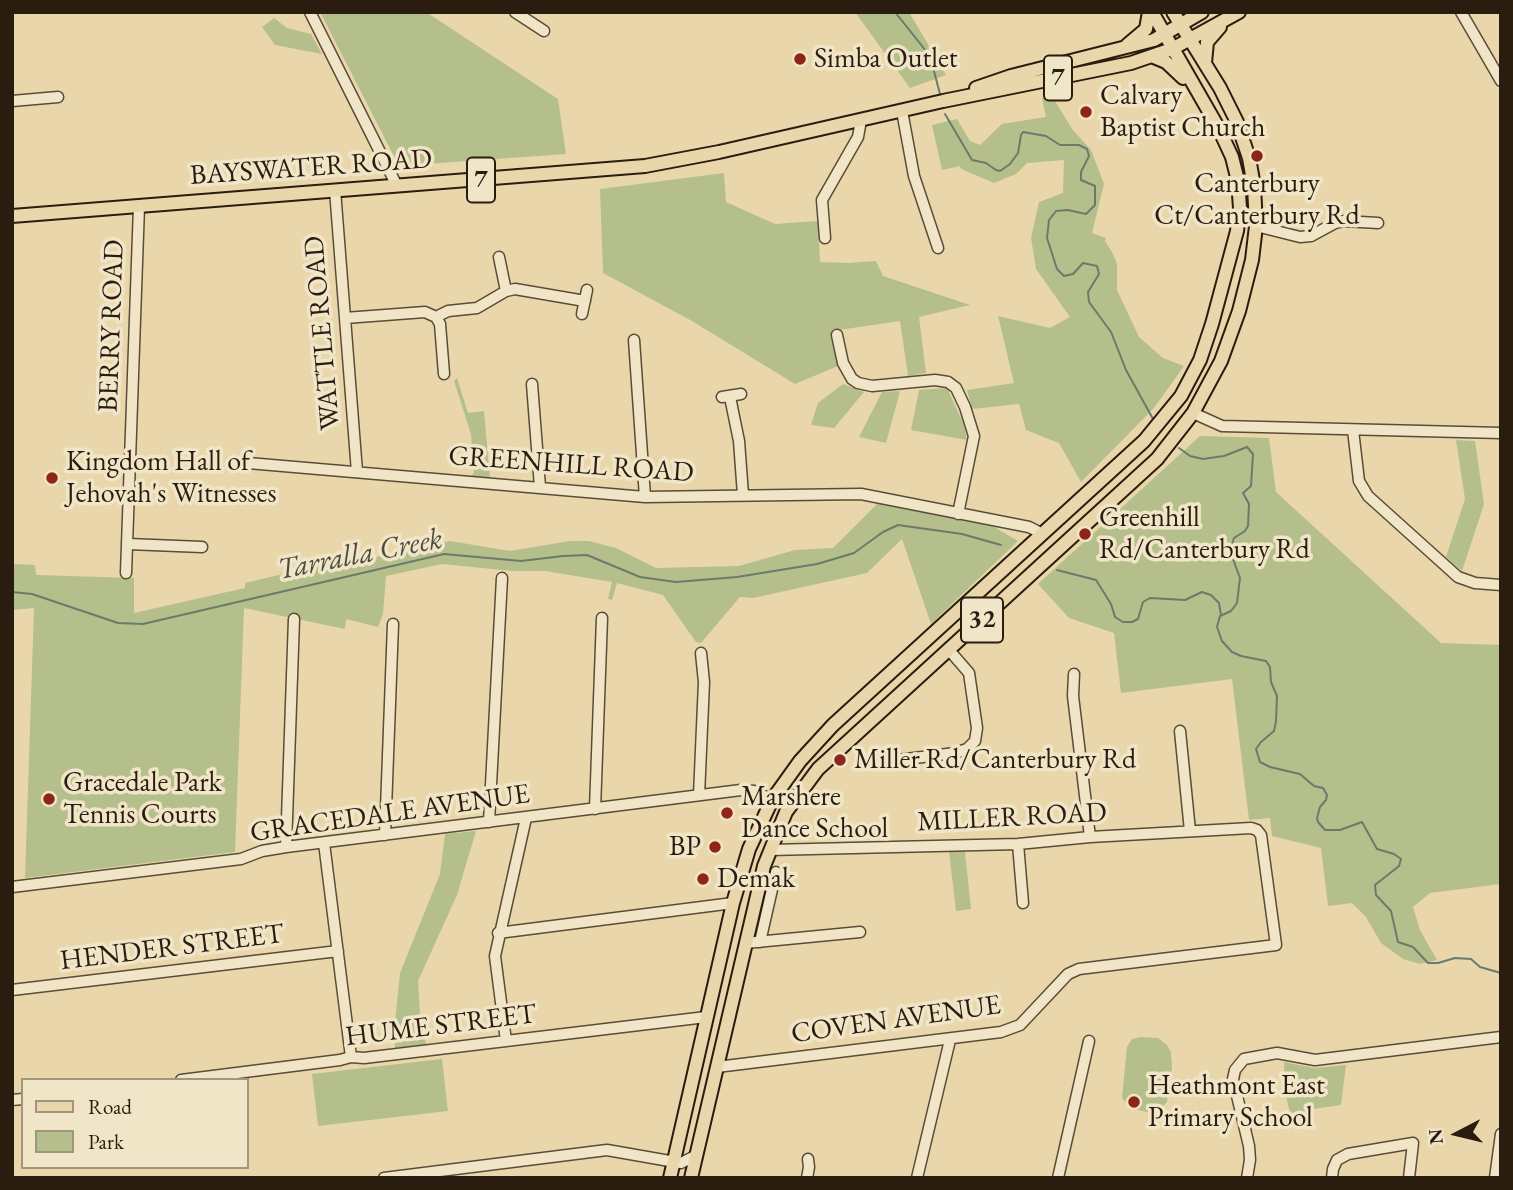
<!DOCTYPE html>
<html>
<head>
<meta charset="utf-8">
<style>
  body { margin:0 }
  #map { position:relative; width:1513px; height:1190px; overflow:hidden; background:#e9d7ab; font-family:"EB Garamond",serif }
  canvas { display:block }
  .frame { position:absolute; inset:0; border:14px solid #2a1d0f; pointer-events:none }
  .legend { position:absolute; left:21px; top:1078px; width:228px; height:91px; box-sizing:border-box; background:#f1e5c8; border:2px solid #a1957e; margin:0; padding:9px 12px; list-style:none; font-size:21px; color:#2a1d0f }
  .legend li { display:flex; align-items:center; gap:14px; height:35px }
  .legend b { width:35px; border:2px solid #a1957e }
  .north { position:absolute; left:1422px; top:1099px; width:70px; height:70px; -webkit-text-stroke:5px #f1e5c8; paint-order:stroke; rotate:263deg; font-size:19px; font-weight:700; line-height:28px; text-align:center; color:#2a1d0f }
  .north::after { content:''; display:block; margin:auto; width:24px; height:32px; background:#2a1d0f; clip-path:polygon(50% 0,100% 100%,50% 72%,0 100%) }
</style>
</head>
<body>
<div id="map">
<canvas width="1513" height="1190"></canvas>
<div class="frame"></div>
<ul class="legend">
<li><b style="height:9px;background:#e9d7ab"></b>Road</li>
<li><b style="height:19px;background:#b4bf8b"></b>Park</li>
</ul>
<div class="north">N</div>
</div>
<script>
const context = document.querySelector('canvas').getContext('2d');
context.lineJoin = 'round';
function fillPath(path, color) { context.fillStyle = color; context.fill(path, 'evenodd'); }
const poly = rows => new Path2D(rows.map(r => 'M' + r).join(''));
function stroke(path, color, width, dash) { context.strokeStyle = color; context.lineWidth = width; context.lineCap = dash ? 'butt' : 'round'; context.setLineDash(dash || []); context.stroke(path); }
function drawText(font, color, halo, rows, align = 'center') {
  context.font = font + ' "EB Garamond",serif'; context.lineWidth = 7; context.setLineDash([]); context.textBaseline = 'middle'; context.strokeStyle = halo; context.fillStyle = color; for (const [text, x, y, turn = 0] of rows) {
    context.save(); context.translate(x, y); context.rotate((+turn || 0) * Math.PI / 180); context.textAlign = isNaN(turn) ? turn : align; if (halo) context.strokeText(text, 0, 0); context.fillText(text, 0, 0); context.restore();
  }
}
const green = poly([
  [320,12,426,12,558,99,566,154,399,166],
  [855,12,909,12,946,75,910,88],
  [274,18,287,28,311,34,322,54,275,45,262,27],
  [1052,96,1072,129,1091,150,1104,184,1092,233,1106,238,1105,241,1112,252,1117,264,1117,290,1139,337,1163,358,1184,366,1154,408,1081,482,1059,443,1026,430,1019,404,972,409,967,390,1014,383,998,316,1050,328,1070,317,1036,269,1031,238,1039,202,1063,193,1064,160,1027,163,1016,174,994,183,961,169,960,166,942,170,932,125,957,119,970,141,980,145,1002,124,1046,117,1042,98],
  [724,173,726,202,775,224,818,221,820,262,849,263,876,261,883,276,970,305,919,317,926,373,908,376,900,321,832,331,838,366,795,384,692,321,603,273,600,189],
  [457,378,468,413,484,411,490,478,471,476,474,473,471,434,454,381],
  [843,384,864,392,834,428,811,425,818,403],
  [947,388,964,425,967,440,911,430,919,390],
  [900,391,886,443,859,437,882,392],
  [1200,436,1269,438,1276,492,1441,643,1501,645,1501,884,1430,893,1413,907,1420,930,1437,960,1420,964,1403,959,1381,943,1366,917,1352,903,1328,906,1321,848,1272,836,1270,818,1249,820,1232,679,1121,693,1114,633,1069,618,1038,584],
  [1456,440,1475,441,1484,504,1462,571,1446,557,1465,499],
  [880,501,991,525,1018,541,931,624,902,539,867,573,753,598,740,597,701,643,696,642,663,595,617,583,612,600,608,599,612,582,545,571,512,571,442,564,386,576,383,614,378,627,346,619,345,629,244,608,235,852,25,878,34,608,12,610,12,564,35,565,36,575,134,578,134,613,245,588,245,583,304,569,313,562,348,563,450,541,510,551,570,541,589,541,616,548,656,568,739,566,795,550,833,548],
  [476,831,457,895,418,981,420,1014,426,1045,395,1048,395,1022,400,973,440,874,445,834],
  [949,852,965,852,971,909,956,911],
  [1140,1037,1158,1038,1167,1045,1171,1053,1172,1067,1167,1102,1155,1114,1131,1108,1122,1098,1127,1047,1132,1039],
  [442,1059,448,1111,318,1126,312,1074],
  [1284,1062,1314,1068,1346,1065,1341,1105,1313,1109,1310,1121,1293,1125,1285,1092]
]);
const stream = poly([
  [895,12,930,56,940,94],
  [945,114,972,160,986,163,996,170,1000,171,1010,164,1018,153,1021,135,1023,132,1046,136,1060,145,1079,145,1087,149,1089,156,1081,172,1081,180,1095,186,1095,205,1086,214,1068,210,1056,211,1049,220,1047,238,1057,269,1064,276,1073,274,1083,263,1097,266,1099,274,1088,292,1089,302,1111,332,1126,370,1153,419],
  [1179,448,1190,456,1203,459,1224,456,1247,447,1253,454,1251,486,1243,493,1249,504,1248,526,1245,531,1234,538,1230,551,1240,578,1237,603,1231,611,1220,616,1217,627,1222,641,1232,652,1241,656,1266,661,1270,667,1271,682,1277,696,1276,721,1274,731,1261,742,1256,749,1260,762,1270,767,1300,774,1314,786,1323,788,1327,795,1326,800,1320,807,1317,818,1318,822,1325,830,1340,830,1362,822,1377,849,1394,854,1401,859,1399,866,1375,885,1376,895,1391,911,1398,942,1413,947,1428,963,1438,963,1455,958,1471,959,1480,967,1501,973],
  [1057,570,1096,580,1111,604,1115,617,1123,622,1132,622,1138,619,1143,602,1150,598,1185,600,1202,592,1211,595,1219,603,1221,615],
  [12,592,32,594,118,623,143,624,444,554,521,561,563,556,587,555,640,577,676,582,737,577,817,564,854,553,883,532,898,525,962,534,1001,545]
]);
const minor = poly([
  [310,12,397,186],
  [515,12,544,31],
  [1461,12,1501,81],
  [12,101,58,97],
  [902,111,914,176,938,248],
  [335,190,357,472],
  [1256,226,1300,237,1311,236,1335,223,1344,221,1378,223],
  [825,238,822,200,858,137,861,120],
  [499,257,506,291],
  [582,314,587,290],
  [436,317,440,324,444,374],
  [345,318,425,312,436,317,448,311,477,308,506,291,515,289,585,301],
  [837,335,843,363,852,379,858,383,872,386,935,380,948,382,956,388,965,407,974,436,958,514],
  [634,340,645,497],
  [532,384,540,487],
  [722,397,741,394],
  [730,397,739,441,743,495],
  [1193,413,1222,426,1501,433],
  [1353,430,1359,481,1368,496,1458,577,1475,583,1501,585],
  [248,463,645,497,861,494,1029,527,1037,531,1039,537],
  [128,544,202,547],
  [126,573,139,206],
  [1074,674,1073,696,1090,837],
  [1180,731,1190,831],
  [898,760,955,753,967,749,975,741,977,728,969,673,949,650],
  [699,795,704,682,701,653],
  [595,809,602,618],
  [489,822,502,578],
  [385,835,393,624],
  [324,843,351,1057],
  [1018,844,1023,903],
  [286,847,294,619],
  [12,887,241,859,262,851,286,847,741,790,754,791,772,800],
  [498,933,733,903],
  [760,942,776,872],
  [746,943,860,932],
  [12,990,338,951],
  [506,1041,495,956,526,818],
  [717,1067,1001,1032,1020,1025,1068,974,1079,969,1276,945,1261,835,1257,830,1251,828,1090,837,1018,844,770,850],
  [181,1080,340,1060,351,1057,364,1058,706,1017],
  [12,1100,23,1099],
  [384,1178,607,1150,681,1163,697,1155],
  [807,1178,809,1167,808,1159],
  [917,1178,950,1040],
  [1058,1178,1089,1041],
  [1247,1178,1250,1160,1249,1146,1233,1079,1235,1070,1244,1059,1277,1053,1315,1060,1501,1037],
  [1332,1178,1333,1169,1337,1160,1348,1154,1413,1143,1409,1178],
  [1495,1178,1501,1134]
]);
const major = poly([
  [1127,45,1146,29,1149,12],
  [1154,57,1166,62,1183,78],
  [1205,63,1207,42,1220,27],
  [976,88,1011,76,1154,40,1202,12],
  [12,216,645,166,719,152,943,101,1131,63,1172,49,1239,12],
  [670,1178,733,903,749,849,772,800,800,761,833,725,1144,441,1181,396,1200,360,1212,324,1237,231,1240,208,1238,181,1232,157,1219,129,1152,12],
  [691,1178,764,866,786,812,818,769,1157,459,1193,413,1221,361,1239,311,1252,260,1256,226,1254,186,1249,158,1237,122,1220,88,1173,12]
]);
const markers = [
  [800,59,7,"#8f2418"],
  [1086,112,7,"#8f2418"],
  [1257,156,7,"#8f2418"],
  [52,478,7,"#8f2418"],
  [1085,534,7,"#8f2418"],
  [840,760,7,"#8f2418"],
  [49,799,7,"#8f2418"],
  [727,813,7,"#8f2418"],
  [715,847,7,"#8f2418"],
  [703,879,7,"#8f2418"],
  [1134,1102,7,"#8f2418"]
];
const shields = [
  [1058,78,28],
  [481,180,28],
  [982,620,42]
];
const shieldNames = [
  ["7",1058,78],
  ["7",481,180],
  ["32",982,620]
];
const poiNames = [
  ["Simba Outlet",814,59],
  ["Calvary",1100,96],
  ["Baptist Church",1100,128],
  ["Canterbury",1257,184,"center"],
  ["Ct/Canterbury Rd",1257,216,"center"],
  ["Kingdom Hall of",66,462],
  ["Jehovah's Witnesses",66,494],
  ["Greenhill",1099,518],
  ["Rd/Canterbury Rd",1099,550],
  ["Miller Rd/Canterbury Rd",854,760],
  ["Gracedale Park",63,783],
  ["Tennis Courts",63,815],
  ["Marshere",741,797],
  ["Dance School",741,829],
  ["BP",701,847,"right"],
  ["Demak",717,879],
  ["Heathmont East",1148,1086],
  ["Primary School",1148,1118]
];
const streetNames = [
  ["BAYSWATER ROAD",311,168,-4],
  ["BERRY ROAD",112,326,-88],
  ["WATTLE ROAD",323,333,-95],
  ["GREENHILL ROAD",571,465,4],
  ["GRACEDALE AVENUE",390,814,-8],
  ["MILLER ROAD",1012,818,-3],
  ["HENDER STREET",172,948,-7],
  ["COVEN AVENUE",896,1020,-8],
  ["HUME STREET",441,1026,-7]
];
const waterNames = [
  ["Tarralla Creek",360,555,-11]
];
fillPath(green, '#b4bf8b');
stroke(stream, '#6b7b6b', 2);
stroke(minor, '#5a4c36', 13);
stroke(major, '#2a1d0f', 16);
stroke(minor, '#f1e5c8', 10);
stroke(major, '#e9d7ab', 12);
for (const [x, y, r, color] of markers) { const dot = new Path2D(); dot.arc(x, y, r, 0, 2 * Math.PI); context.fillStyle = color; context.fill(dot); stroke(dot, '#f1e5c8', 2.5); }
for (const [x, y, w] of shields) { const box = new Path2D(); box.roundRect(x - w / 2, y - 22.5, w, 45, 5); context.fillStyle = '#f1e5c8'; context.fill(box); stroke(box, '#2a1d0f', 2); }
drawText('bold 26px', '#2a1d0f', null, shieldNames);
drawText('28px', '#2a1d0f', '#f1e5c8', poiNames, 'left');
drawText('28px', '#2a1d0f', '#f1e5c8', streetNames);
drawText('italic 30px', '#4b4c3d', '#f1e5c8', waterNames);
</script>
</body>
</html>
